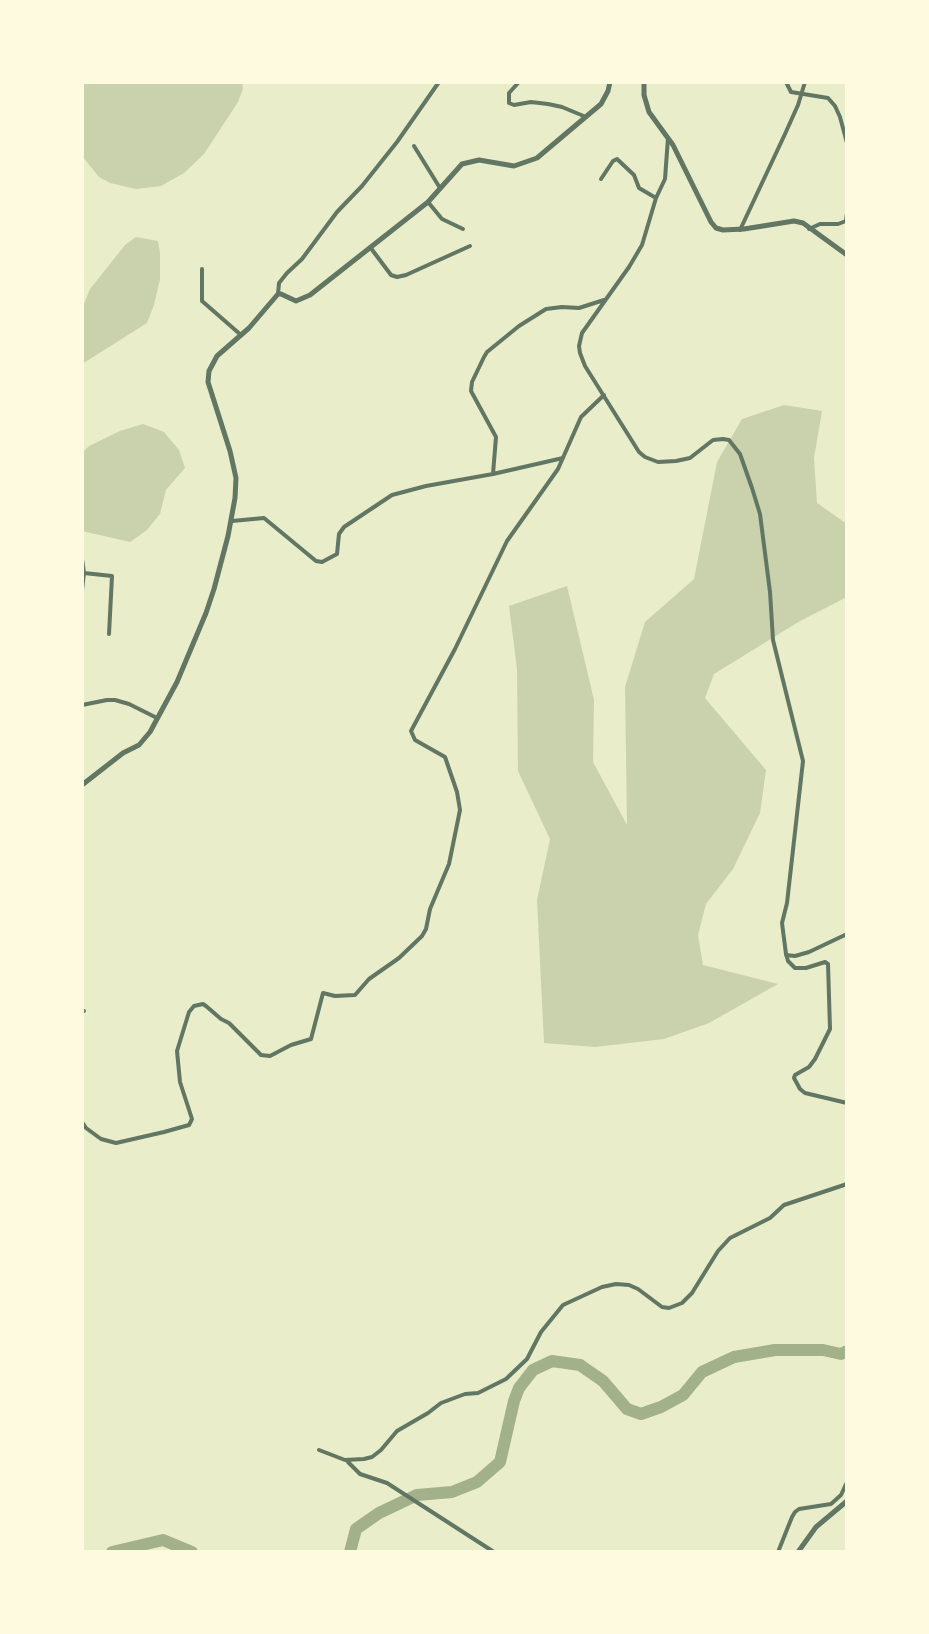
<!DOCTYPE html>
<html>
<head>
<meta charset="utf-8">
<style>
  body { margin:0 }
  #map { position:relative; width:929px; height:1634px; overflow:hidden; background:#e9edc9; font-family:Ubuntu,sans-serif }
  canvas { display:block }
  .frame { position:absolute; inset:0; border:84px solid #fefae0; pointer-events:none }
</style>
</head>
<body>
<div id="map">
<canvas width="929" height="1634"></canvas>
<div class="frame"></div>
</div>
<script>
const context = document.querySelector('canvas').getContext('2d');
context.lineJoin = 'round';
function fillPath(path, color) { context.fillStyle = color; context.fill(path, 'evenodd'); }
const poly = rows => new Path2D(rows.map(r => 'M' + r).join(''));
function stroke(path, color, width, dash) { context.strokeStyle = color; context.lineWidth = width; context.lineCap = dash ? 'butt' : 'round'; context.setLineDash(dash || []); context.stroke(path); }
const green = poly([
  [82,82,242,82,243,89,238,102,204,154,184,173,161,186,136,189,110,183,99,177,82,156],
  [136,237,158,241,160,253,160,279,154,305,147,323,82,364,82,309,90,289,125,245],
  [784,405,822,411,814,458,817,503,847,524,847,597,800,621,714,674,705,698,766,770,760,813,733,869,706,904,698,935,703,965,778,984,709,1023,664,1039,595,1047,544,1043,537,900,550,839,518,771,517,669,509,606,567,586,594,700,593,762,627,825,625,687,645,622,694,579,717,462,742,419],
  [143,424,164,432,179,450,185,468,166,490,160,514,147,530,130,542,82,531,82,453,89,446,120,431]
]);
const river = poly([
  [112,1552,163,1540,192,1552],
  [350,1552,356,1529,379,1513,417,1495,452,1492,477,1482,500,1462,514,1401,519,1388,533,1370,552,1361,580,1365,603,1381,627,1409,641,1414,661,1407,683,1395,702,1372,734,1357,775,1350,823,1350,841,1354,847,1351]
]);
const minor = poly([
  [519,82,509,93,509,103,514,105,531,102,548,104,562,107,586,117],
  [786,82,791,92,828,98,835,106,840,117,847,143],
  [668,138,665,179,656,198,642,245,629,267,582,333,579,346,580,353,585,366,639,452,645,457,658,462,676,461,690,458,713,440,723,439,729,440,740,454,752,488,760,514,770,592,773,640,803,761,787,903,782,923,786,954,788,961,795,968,806,968,825,962,828,964,830,1029,815,1059,809,1067,795,1075,794,1078,800,1089,805,1093,847,1103],
  [414,146,440,188],
  [601,179,613,161,617,159,634,175,639,188,656,198],
  [428,202,442,219,463,229],
  [809,229,820,224,838,224,846,221,847,213],
  [740,230,785,134,798,105,805,82],
  [370,247,391,275,397,277,406,275,470,246],
  [202,269,202,301,241,335],
  [278,294,279,283,287,273,302,259,337,212,362,186,397,142,439,82],
  [493,474,496,437,471,391,472,382,484,357,487,352,519,326,546,309,562,307,579,308,604,300],
  [232,521,264,518,316,561,322,562,337,554,339,534,344,527,392,495,426,486,493,474,563,458],
  [82,559,84,573,82,590],
  [84,573,112,576,109,634],
  [82,705,107,700,115,700,129,704,157,718],
  [786,955,795,956,809,952,847,934],
  [82,1011,84,1011],
  [82,1122,86,1128,101,1139,116,1143,164,1132,189,1125,192,1119,180,1082,177,1051,189,1012,194,1006,203,1004,206,1006,221,1019,229,1023,261,1055,270,1056,291,1045,311,1039,323,993,335,996,355,995,369,979,399,958,422,936,426,929,430,909,449,864,460,810,457,792,445,757,415,740,411,731,455,649,507,541,558,469,581,417,604,395],
  [319,1450,345,1460,364,1459,372,1457,381,1450,397,1431,428,1413,441,1403,465,1394,478,1393,506,1379,527,1359,541,1332,563,1305,602,1287,616,1284,629,1285,638,1289,662,1307,669,1308,682,1303,692,1293,718,1251,730,1238,770,1218,784,1205,847,1184],
  [348,1462,360,1474,387,1483,494,1552],
  [847,1474,847,1482],
  [778,1552,792,1517,795,1512,799,1509,831,1504,841,1495,847,1482]
]);
const tertiary = poly([
  [644,82,644,95,649,112,673,145,711,222,716,228,723,230,744,229,794,221,803,223,847,255],
  [82,785,123,753,139,745,150,732,177,682,206,613,214,589,228,536,235,498,236,478,230,451,208,382,209,371,217,356,249,328,278,294,281,294,296,301,310,295,428,202,462,164,479,160,514,166,537,158,601,104,608,91,610,82],
  [798,1552,816,1527,847,1501]
]);
fillPath(green, '#cad2ad');
stroke(river, '#a3b18a', 12);
stroke(minor, '#617663', 4);
stroke(tertiary, '#617663', 5);
</script>
</body>
</html>
